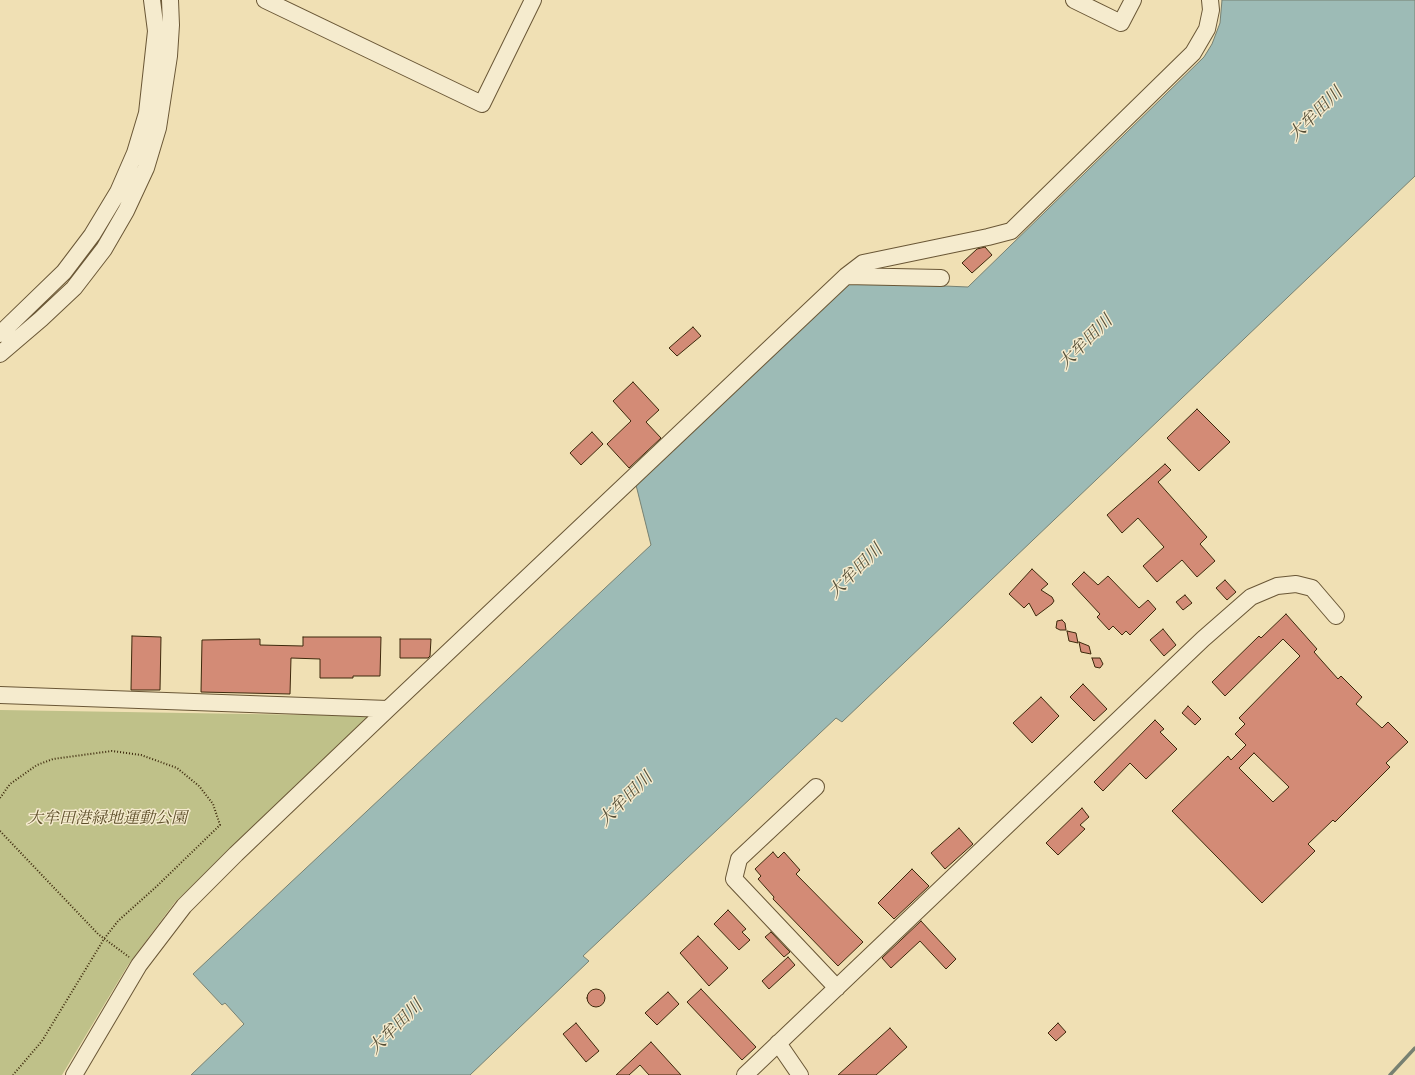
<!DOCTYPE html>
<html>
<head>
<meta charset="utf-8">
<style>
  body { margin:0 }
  canvas { display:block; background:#f0e0b4 }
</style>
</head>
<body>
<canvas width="1415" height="1075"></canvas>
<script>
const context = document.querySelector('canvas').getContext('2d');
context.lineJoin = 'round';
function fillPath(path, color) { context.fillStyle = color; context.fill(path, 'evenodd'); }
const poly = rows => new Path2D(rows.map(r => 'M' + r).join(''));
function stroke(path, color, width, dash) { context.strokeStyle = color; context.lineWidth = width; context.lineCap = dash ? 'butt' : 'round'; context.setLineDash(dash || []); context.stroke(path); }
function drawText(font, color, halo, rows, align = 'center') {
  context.font = font + ' "Libre Bodoni","Noto Serif JP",serif'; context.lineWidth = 3; context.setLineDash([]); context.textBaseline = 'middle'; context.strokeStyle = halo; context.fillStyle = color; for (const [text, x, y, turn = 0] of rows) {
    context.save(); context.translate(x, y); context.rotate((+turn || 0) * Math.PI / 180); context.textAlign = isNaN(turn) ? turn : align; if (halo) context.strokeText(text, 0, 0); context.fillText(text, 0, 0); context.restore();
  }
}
const green = poly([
  [0,710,374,716,175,902,128,965,62,1075,0,1075]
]);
const water = poly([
  [1222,0,1415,0,1415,176,842,722,836,718,583,956,589,961,470,1075,191,1075,244,1024,225,1003,222,1005,193,974,651,545,636,485,851,282,968,287,1204,57,1212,44,1220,23,1222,0]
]);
const stream = poly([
  [1390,1075,1415,1048]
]);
const building = poly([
  [985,247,992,255,972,273,962,263,977,249,985,247],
  [693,327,701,336,677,356,669,348,693,327],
  [633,382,659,410,646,422,661,438,629,468,607,444,631,421,613,401,633,382],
  [1197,409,1230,442,1199,471,1167,438,1197,409],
  [592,432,603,444,581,465,570,453,592,432],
  [1165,464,1171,470,1158,482,1207,537,1200,544,1215,561,1197,577,1182,560,1157,582,1143,566,1164,547,1138,518,1122,533,1107,515,1165,464],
  [1032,569,1048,584,1041,590,1052,597,1054,601,1052,604,1036,616,1029,603,1024,608,1009,594,1032,569],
  [1084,572,1098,585,1108,576,1139,608,1148,600,1156,609,1130,635,1126,631,1122,635,1113,626,1109,630,1097,617,1100,614,1072,584,1084,572],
  [1225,580,1236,592,1227,600,1216,588,1225,580],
  [1185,595,1192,603,1183,610,1176,602,1185,595],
  [1286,614,1317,649,1314,652,1338,679,1341,676,1362,697,1356,704,1382,728,1388,722,1408,742,1386,763,1390,767,1335,822,1333,820,1308,844,1315,851,1262,903,1172,811,1228,756,1231,760,1246,745,1235,734,1245,724,1239,718,1300,656,1283,639,1225,696,1212,682,1259,636,1261,638,1286,614],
  [1254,753,1289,787,1273,802,1239,768,1254,753],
  [1062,620,1065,623,1066,630,1060,630,1056,628,1057,621,1062,620],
  [1163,629,1176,645,1164,656,1150,640,1163,629],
  [1067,631,1076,633,1078,643,1069,641,1067,631],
  [132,636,161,637,160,690,131,690,132,636],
  [303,637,381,637,380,676,353,676,353,678,320,678,320,659,291,658,290,694,201,692,202,640,260,639,260,645,303,646,303,637],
  [400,639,431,639,430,656,428,658,400,658,400,639],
  [1079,642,1089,646,1091,654,1081,652,1079,642],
  [1092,658,1100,658,1103,664,1100,668,1095,667,1092,658],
  [1083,684,1107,709,1094,721,1070,697,1083,684],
  [1041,697,1059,716,1032,743,1013,723,1041,697],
  [1188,706,1201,719,1195,725,1182,713,1188,706],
  [1155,720,1164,729,1160,732,1177,749,1146,779,1130,763,1103,791,1094,782,1155,720],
  [1082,808,1089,817,1080,825,1085,829,1058,855,1046,843,1082,808],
  [959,828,973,844,945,869,931,853,959,828],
  [773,852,778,858,784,852,800,870,796,874,863,942,838,966,773,899,774,897,758,879,761,876,755,869,773,852],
  [912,869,929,886,894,919,878,903,912,869],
  [728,910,746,929,742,932,750,940,739,950,714,924,728,910],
  [921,921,956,959,946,969,920,941,891,968,882,958,921,921],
  [771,932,790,952,784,957,765,937,771,932],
  [698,936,728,968,709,986,680,953,698,936],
  [788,957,795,965,769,989,762,981,788,957],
  '587 998a9 9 0 1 1 18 0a9 9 0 1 1-18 0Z',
  [701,989,756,1047,742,1060,687,1002,701,989],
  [668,992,679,1004,657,1025,645,1013,668,992],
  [576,1023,599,1051,586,1062,563,1034,576,1023],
  [1058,1023,1066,1032,1056,1041,1048,1033,1058,1023],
  [890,1028,907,1047,876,1075,838,1075,890,1028],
  [651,1042,681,1075,649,1075,640,1065,629,1075,616,1075,651,1042]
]);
const path = poly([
  [0,798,10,784,37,765,53,759,112,751,141,755,177,768,199,786,213,804,220,825,156,887,118,921,104,939,42,1041,13,1075],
  [0,831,98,934,129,957]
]);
const minor = poly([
  [265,0,482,104,533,0],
  [1074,0,1121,23,1133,0],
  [846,276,941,278],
  [0,334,64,272,92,235,118,192,135,153,147,113,156,31,152,0],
  [0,354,41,319,74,288,104,249,126,211,146,168,158,128,169,56,171,25,170,0],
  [0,695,388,709],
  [816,787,739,859,734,879,837,988],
  [778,1043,800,1075],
  [74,1075,139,965,184,906,236,854,388,709,846,276,863,263,988,237,1011,231,1193,53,1207,29,1211,10,1210,0],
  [745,1075,1203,639,1251,597,1277,586,1296,584,1312,588,1336,616]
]);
const parkNames = [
  ["大牟田港緑地運動公園",107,819]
];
const waterNames = [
  ["大牟田川",1316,115,-45],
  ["大牟田川",1086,343,-45],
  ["大牟田川",856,572,-45],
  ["大牟田川",626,800,-45],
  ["大牟田川",396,1028,-45]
];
fillPath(green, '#bfc189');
fillPath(water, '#9dbbb6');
stroke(water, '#778172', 1);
stroke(stream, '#778172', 3.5);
fillPath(building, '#d38b76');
stroke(building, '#3d290c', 1);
stroke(minor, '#6a5736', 18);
stroke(path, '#3d290c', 2, [1, 2]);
stroke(minor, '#f5ebce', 16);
drawText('italic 16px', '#5e4f2b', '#f5ebce', parkNames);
drawText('italic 17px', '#554e36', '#f5ebce', waterNames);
</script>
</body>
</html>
